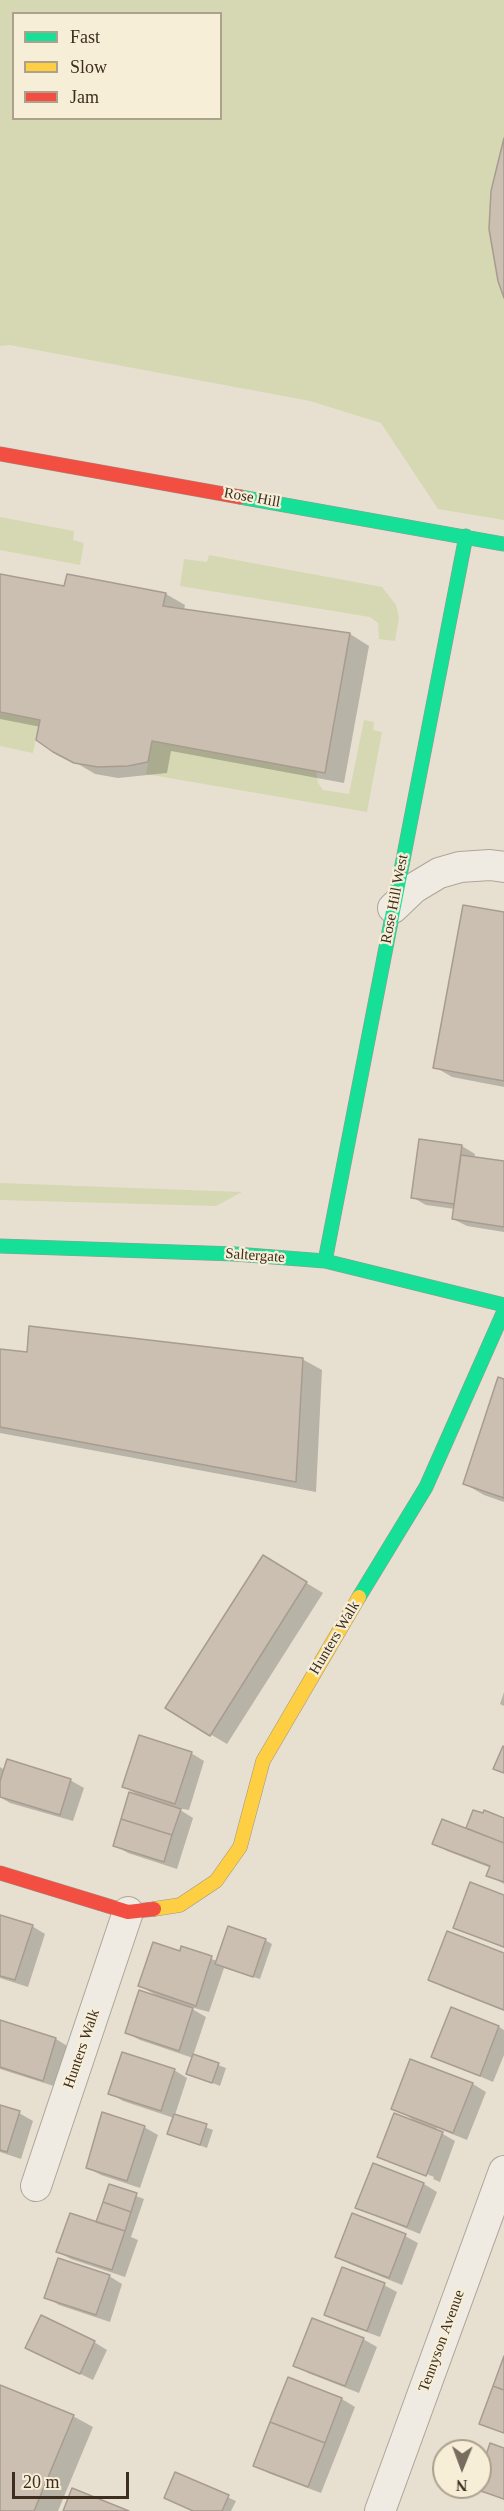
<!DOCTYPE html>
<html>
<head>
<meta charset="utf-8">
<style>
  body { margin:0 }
  #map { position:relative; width:504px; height:2511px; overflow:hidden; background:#e7e0d1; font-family:"Times New Roman",serif }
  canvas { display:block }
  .legend { position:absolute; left:12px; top:12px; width:210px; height:108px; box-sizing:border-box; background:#f7eed8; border:2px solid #ada18e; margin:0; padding:8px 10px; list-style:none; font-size:18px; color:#3d2e20 }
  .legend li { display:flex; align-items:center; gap:12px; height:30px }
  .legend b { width:30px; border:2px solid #ada18e }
  .north { position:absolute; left:432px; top:2439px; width:60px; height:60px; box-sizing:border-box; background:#f7eed8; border:2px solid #ada18e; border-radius:50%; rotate:181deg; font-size:16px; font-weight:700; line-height:24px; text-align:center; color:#3d2e20 }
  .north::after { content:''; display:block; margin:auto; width:21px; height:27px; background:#786c5e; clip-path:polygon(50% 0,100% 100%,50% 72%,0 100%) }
  .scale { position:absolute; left:12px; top:2472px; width:117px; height:27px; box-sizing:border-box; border:3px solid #3d2e20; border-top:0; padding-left:8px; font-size:18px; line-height:21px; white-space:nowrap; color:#3d2e20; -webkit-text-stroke:4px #f7eed8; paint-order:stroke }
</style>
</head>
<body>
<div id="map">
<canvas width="504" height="2511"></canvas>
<ul class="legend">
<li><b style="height:8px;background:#16e098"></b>Fast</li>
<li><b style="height:8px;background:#ffcf43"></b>Slow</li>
<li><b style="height:8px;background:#f24e42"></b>Jam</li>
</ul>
<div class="north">N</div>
<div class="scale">20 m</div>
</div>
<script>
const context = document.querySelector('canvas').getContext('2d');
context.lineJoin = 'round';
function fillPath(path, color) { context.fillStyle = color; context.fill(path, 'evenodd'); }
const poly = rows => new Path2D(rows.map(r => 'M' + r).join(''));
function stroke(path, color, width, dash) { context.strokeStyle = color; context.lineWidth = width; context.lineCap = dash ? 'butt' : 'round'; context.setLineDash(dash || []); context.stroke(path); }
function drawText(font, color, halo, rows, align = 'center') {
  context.font = font + ' "Times New Roman",serif'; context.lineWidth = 4.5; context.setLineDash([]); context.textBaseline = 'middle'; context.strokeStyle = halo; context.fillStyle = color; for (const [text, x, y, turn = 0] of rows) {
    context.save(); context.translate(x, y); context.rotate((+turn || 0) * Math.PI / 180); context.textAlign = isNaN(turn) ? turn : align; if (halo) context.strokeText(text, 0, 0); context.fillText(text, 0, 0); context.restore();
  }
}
const green = poly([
  [0,0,504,0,504,520,438,509,381,423,310,401,10,345,0,346],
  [14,14,220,14,220,118,14,118],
  [0,517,74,531,73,540,84,543,80,565,0,550],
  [209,555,382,587,396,605,399,618,395,641,379,639,378,623,370,617,180,586,184,559,207,562],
  [0,713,40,720,33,753,0,746],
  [364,720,374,722,373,730,382,732,367,812,146,774,152,741,316,771,318,783,323,790,349,794],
  [0,1183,242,1192,216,1206,0,1200]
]);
const shadow = poly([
  [0,576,66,588,68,576,166,594,185,605,184,610,350,634,369,646,344,783,171,751,167,773,118,778,95,774,38,740,41,727,0,719],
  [504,914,504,1087,452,1077,435,1067],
  [420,1141,462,1146,475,1154,474,1159,504,1163,504,1232,467,1226,453,1219,455,1209,426,1205,412,1197],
  [0,1351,302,1359,322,1370,316,1492,0,1433],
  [504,1381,504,1502,484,1495,465,1484],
  [280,1567,323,1593,227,1744,210,1734],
  [504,1692,504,1706,500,1704],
  [191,1753,204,1761,189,1810,177,1808,193,1818,177,1869,128,1853,114,1845,138,1795,124,1787],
  [0,1767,5,1770,70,1780,84,1788,73,1821,10,1803,0,1797],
  [474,1812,504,1820,504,1884,488,1875,491,1868,447,1851,434,1843,466,1830],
  [504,1897,504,1948,454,1927],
  [0,1916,32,1926,45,1934,28,1987,0,1978],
  [265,1940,272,1944,260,1979,224,1968,209,2012,187,2006,206,2017,193,2056,226,2068,220,2086,188,2073,193,2058,140,2040,126,2033,159,1997,140,1986,181,1953,182,1948,217,1961],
  [504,1954,504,2011,443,1987,430,1980],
  [0,2022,56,2039,69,2047,57,2087,0,2069],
  [499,2027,504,2030,504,2055,493,2082,433,2056],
  [411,2061,473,2084,486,2092,467,2140,437,2128,436,2130,455,2141,440,2182,433,2179,434,2177,391,2160,391,2163,379,2156,412,2119,393,2108],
  [174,2070,187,2078,175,2115,213,2130,207,2148,176,2137,174,2118,123,2101,110,2093],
  [0,2107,19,2113,33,2121,21,2159,0,2152],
  [144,2127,158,2135,140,2188,101,2175,88,2168],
  [374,2165,424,2184,437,2192,420,2234,371,2214,357,2207],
  [110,2186,144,2199,131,2237,138,2240,125,2277,71,2259,58,2252,103,2226],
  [405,2236,418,2243,402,2285,350,2264,337,2256],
  [109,2276,122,2284,110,2322,59,2305,46,2297],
  [384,2285,397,2292,380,2337,339,2322,326,2314],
  [313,2320,363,2339,377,2347,359,2393,308,2373,295,2365],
  [94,2342,107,2350,93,2380,27,2348],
  [289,2379,342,2399,355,2407,321,2493,268,2473,255,2465],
  [0,2387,73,2416,93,2427,58,2511,0,2511],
  [504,2449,504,2500,477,2488,480,2487,480,2479],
  [176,2474,236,2501,231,2511,194,2511]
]);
const building = poly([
  [504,138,504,298,498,281,489,229,491,191,504,138],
  [0,574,64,586,67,574,166,593,163,606,350,633,325,773,152,741,148,762,128,766,98,767,74,763,53,752,36,740,40,720,0,712,0,574],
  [463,905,504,912,504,1081,433,1068,463,905],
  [419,1139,462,1145,454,1204,411,1198,419,1139],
  [461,1155,504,1161,504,1227,452,1219,461,1155],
  [29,1326,303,1358,296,1482,0,1427,0,1349,27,1352,29,1326],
  [498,1377,504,1379,504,1498,463,1484,498,1377],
  [263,1555,307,1582,210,1736,165,1708,263,1555],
  [139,1735,192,1752,175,1804,122,1787,139,1735],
  [503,1746,504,1747,504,1773,493,1769,503,1746],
  [7,1759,71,1779,60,1815,0,1797,0,1781,7,1759],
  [129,1792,181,1809,172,1835,121,1819,129,1792],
  [473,1810,483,1813,484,1810,504,1818,504,1843,466,1828,473,1810],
  [121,1819,172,1835,164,1862,113,1846,121,1819],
  [442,1819,504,1843,504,1882,486,1876,490,1866,432,1844,442,1819],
  [470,1882,504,1895,504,1947,453,1928,470,1882],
  [0,1915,33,1925,15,1980,0,1976,0,1915],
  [228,1926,266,1939,253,1977,215,1964,228,1926],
  [447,1931,504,1953,504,2010,428,1980,447,1931],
  [153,1942,180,1951,181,1946,212,1956,196,2006,138,1986,153,1942],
  [139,1990,193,2008,179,2051,125,2033,139,1990],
  [451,2007,499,2026,480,2076,431,2057,451,2007],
  [0,2020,56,2038,43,2081,0,2067,0,2020],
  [122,2052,175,2069,161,2111,108,2094,122,2052],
  [193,2054,219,2063,212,2083,186,2074,193,2054],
  [410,2059,473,2083,453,2133,391,2109,410,2059],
  [0,2105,20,2111,7,2152,0,2150,0,2105],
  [102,2112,145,2126,127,2181,86,2168,102,2112],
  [394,2113,443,2132,426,2176,377,2157,394,2113],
  [174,2114,207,2124,200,2145,167,2134,174,2114],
  [373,2163,424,2183,407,2227,355,2208,373,2163],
  [109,2184,137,2193,131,2212,103,2202,109,2184],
  [103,2202,131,2212,125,2231,96,2222,103,2202],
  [70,2213,125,2231,112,2270,56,2252,70,2213],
  [352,2213,406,2234,389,2278,335,2257,352,2213],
  [58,2258,110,2275,96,2315,44,2298,58,2258],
  [342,2267,385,2283,367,2331,324,2315,342,2267],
  [41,2315,95,2341,80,2374,25,2348,41,2315],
  [312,2318,364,2338,345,2386,293,2366,312,2318],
  [504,2356,504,2390,493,2386,504,2356],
  [288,2377,342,2398,325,2443,270,2422,288,2377],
  [0,2385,74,2415,34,2511,0,2511,0,2385],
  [493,2386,504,2390,504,2433,479,2424,493,2386],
  [270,2422,325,2443,308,2487,253,2466,270,2422],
  [490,2443,504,2448,504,2499,475,2489,480,2487,480,2474,490,2443],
  [175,2472,229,2495,222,2511,193,2511,164,2498,175,2472],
  [72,2488,129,2511,63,2511,72,2488]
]);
const street = poly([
  [393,908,414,888,439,873,460,867,490,865,504,867],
  [36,2186,128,1912],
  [380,2511,504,2171]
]);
const fast = poly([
  [240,497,504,544],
  [0,1246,235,1254,325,1261,504,1305],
  [325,1261,466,536],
  [359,1597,426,1487,504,1311]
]);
const slow = poly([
  [154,1909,180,1905,216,1881,240,1847,263,1761,359,1597]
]);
const jam = poly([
  [0,454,240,497],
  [0,1873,128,1912,154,1909]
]);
const streetNames = [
  ["Rose Hill",252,498,10],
  ["Rose Hill West",395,899,-79],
  ["Saltergate",255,1256,4],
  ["Hunters Walk",335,1638,-59],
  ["Hunters Walk",82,2049,-71],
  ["Tennyson Avenue",442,2341,-70]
];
fillPath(green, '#d6d7b3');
fillPath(shadow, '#0003');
fillPath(building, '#cbbfb2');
stroke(building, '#a89c90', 1.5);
stroke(street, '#ada599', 32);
stroke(fast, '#9c958a', 15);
stroke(slow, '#9c958a', 15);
stroke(jam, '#9c958a', 15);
stroke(street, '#efebe3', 30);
stroke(fast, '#16e098', 14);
stroke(slow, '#ffcf43', 14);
stroke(jam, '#f24e42', 14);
drawText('15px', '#3d2e20', '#f7eed8', streetNames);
</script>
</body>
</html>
